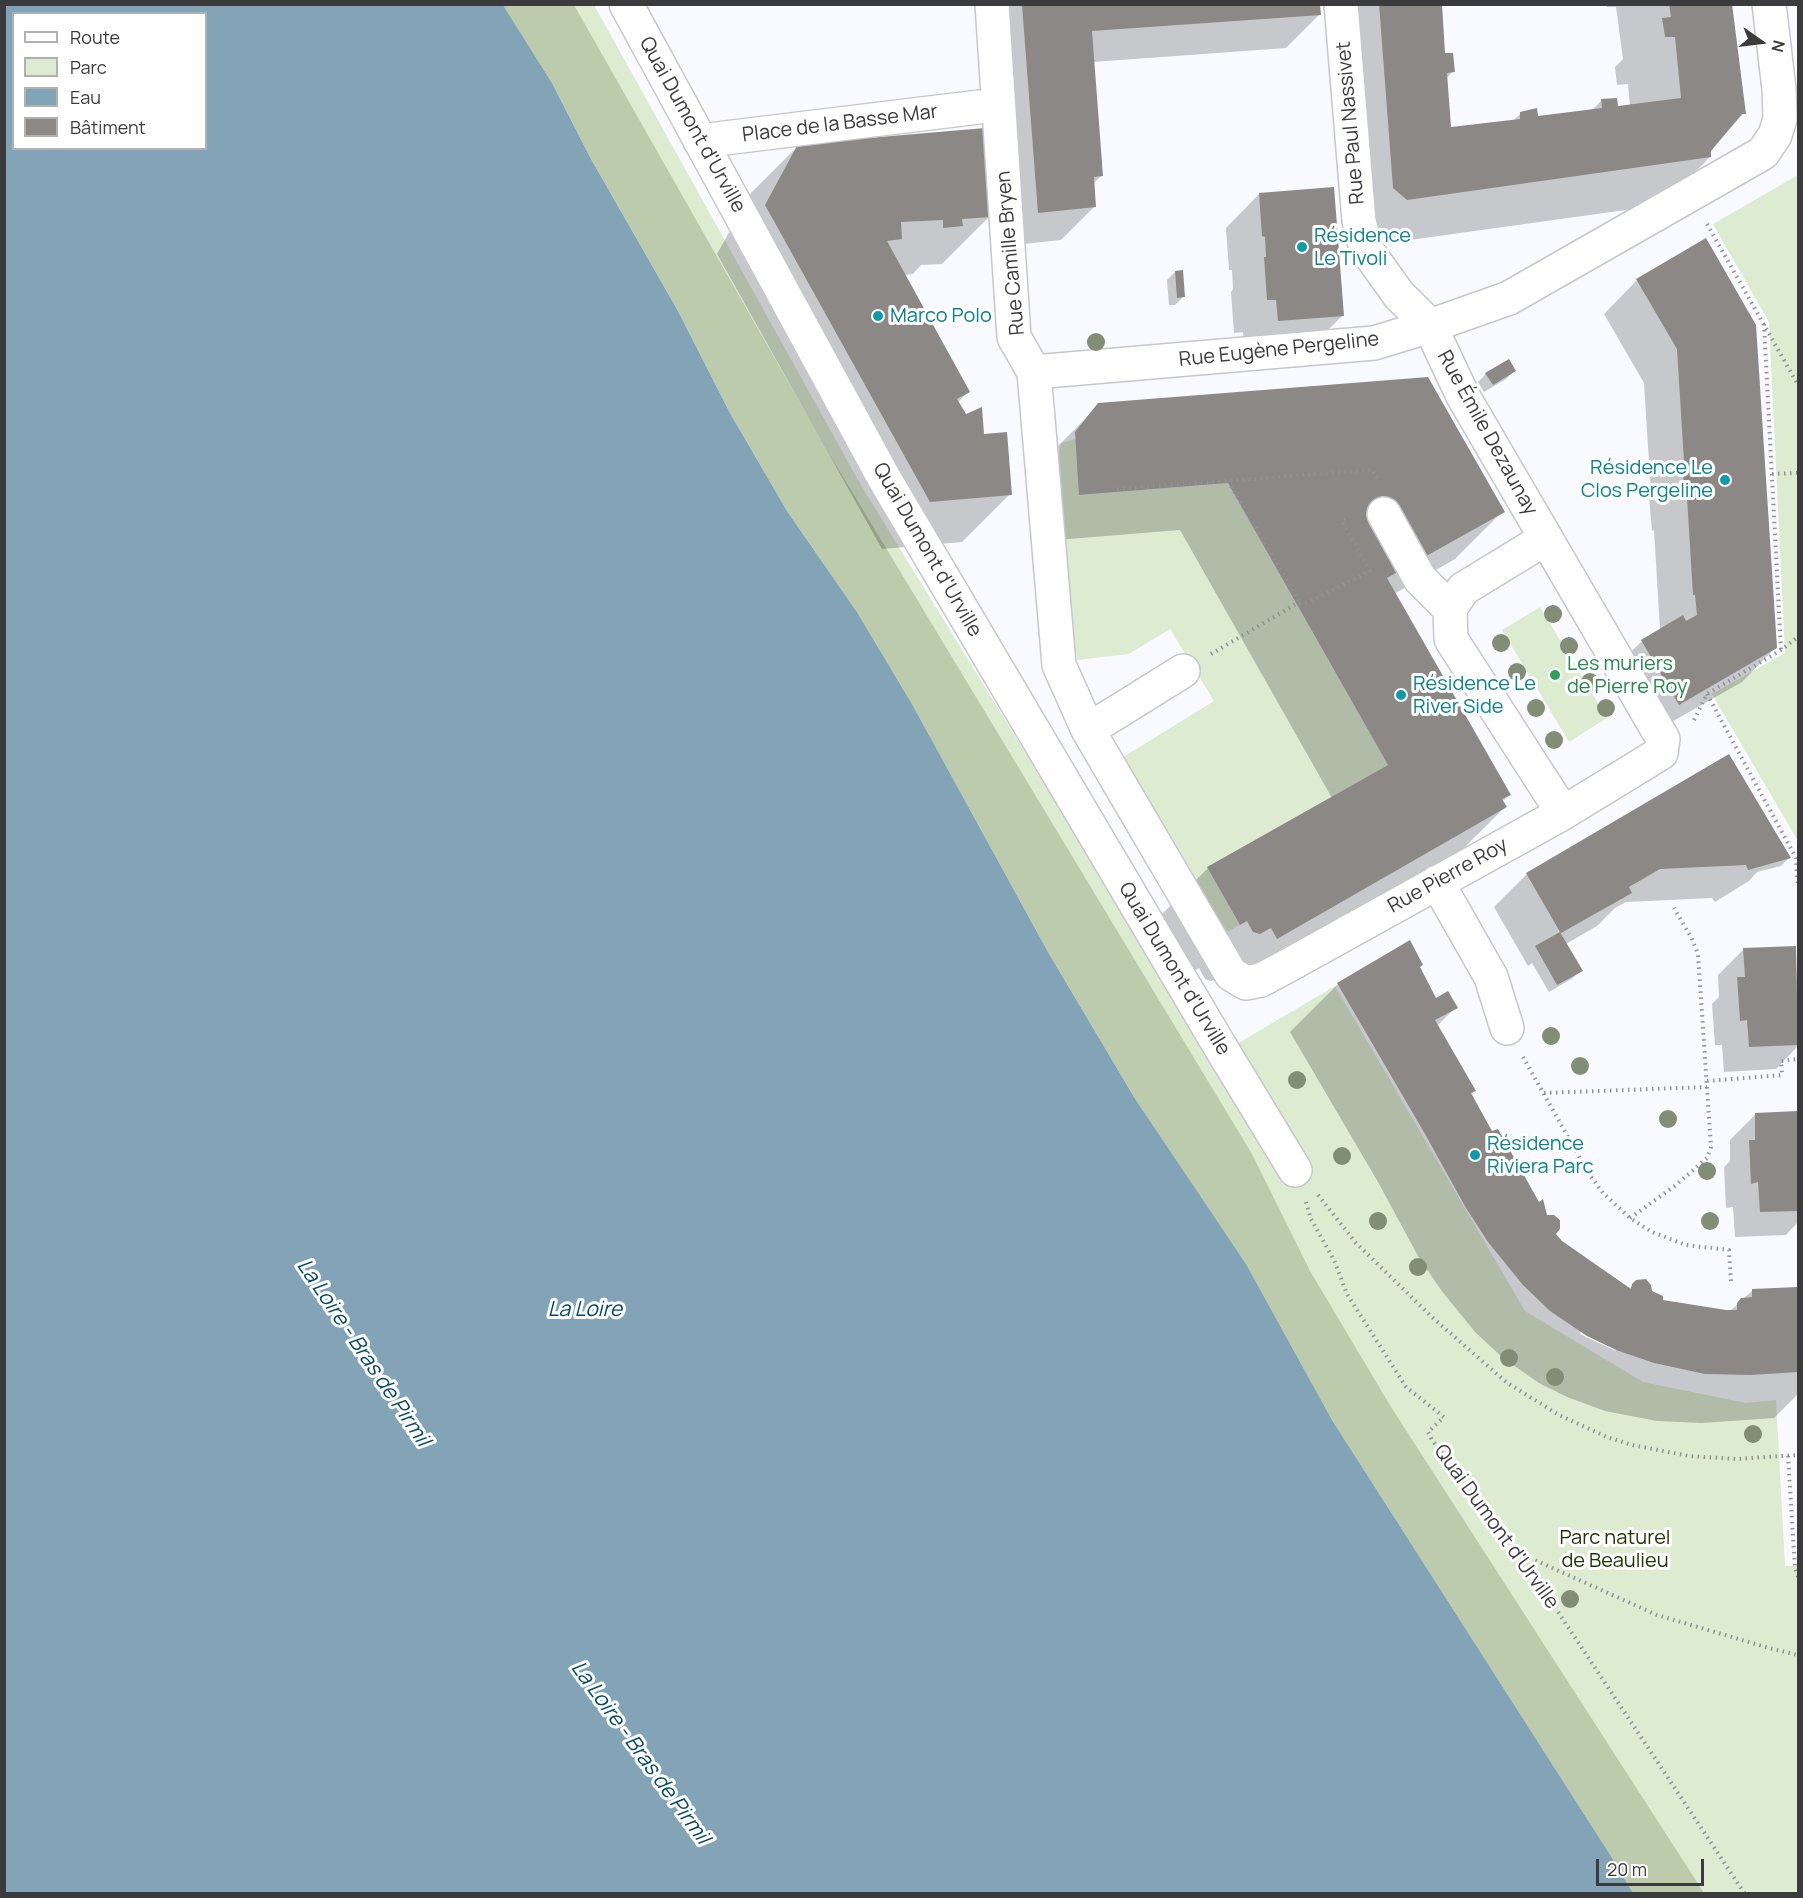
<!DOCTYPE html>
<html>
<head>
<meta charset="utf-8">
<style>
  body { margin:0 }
  #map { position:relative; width:1803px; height:1898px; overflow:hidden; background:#f9faff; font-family:Manrope,sans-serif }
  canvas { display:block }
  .frame { position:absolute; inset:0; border:6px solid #3b3b3d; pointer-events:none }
  .legend { position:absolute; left:12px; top:12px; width:195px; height:138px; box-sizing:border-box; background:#fff; border:2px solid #b1b1b1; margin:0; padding:8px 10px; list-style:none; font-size:18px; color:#3b3b3d }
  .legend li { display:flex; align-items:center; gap:12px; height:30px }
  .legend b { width:30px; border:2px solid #b1b1b1 }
  .north { position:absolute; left:1731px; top:12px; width:60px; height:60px; -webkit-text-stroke:4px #fff; paint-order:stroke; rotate:104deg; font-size:16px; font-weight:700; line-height:24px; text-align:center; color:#3b3b3d }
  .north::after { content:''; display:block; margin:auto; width:21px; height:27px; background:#3b3b3d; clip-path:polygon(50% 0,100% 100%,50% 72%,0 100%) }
  .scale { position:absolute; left:1596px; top:1859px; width:108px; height:27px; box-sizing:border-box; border:3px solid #3b3b3d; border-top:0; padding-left:8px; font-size:18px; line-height:21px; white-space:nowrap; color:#3b3b3d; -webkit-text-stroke:4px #fff; paint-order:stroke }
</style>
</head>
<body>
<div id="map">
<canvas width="1803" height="1898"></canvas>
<div class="frame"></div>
<ul class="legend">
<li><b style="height:8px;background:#fff"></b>Route</li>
<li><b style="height:16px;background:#ddebd1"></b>Parc</li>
<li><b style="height:16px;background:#82a4b6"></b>Eau</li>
<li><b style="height:16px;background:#8c8885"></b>Bâtiment</li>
</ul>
<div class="north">N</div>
<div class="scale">20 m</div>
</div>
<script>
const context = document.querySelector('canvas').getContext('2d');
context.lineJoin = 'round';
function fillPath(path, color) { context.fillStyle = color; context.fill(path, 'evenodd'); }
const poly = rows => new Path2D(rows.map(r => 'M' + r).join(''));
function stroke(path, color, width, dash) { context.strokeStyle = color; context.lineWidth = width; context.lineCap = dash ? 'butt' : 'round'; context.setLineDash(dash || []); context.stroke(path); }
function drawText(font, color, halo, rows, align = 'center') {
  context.font = font + ' Manrope,sans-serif'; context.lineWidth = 6; context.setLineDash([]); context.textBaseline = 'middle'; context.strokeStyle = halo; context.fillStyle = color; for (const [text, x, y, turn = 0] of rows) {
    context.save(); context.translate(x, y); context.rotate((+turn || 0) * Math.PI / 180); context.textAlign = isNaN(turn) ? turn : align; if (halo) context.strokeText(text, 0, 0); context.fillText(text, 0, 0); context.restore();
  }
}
const green = poly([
  [503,5,594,5,862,487,1213,1058,1335,986,1525,1311,1643,1382,1746,1403,1776,1400,1785,1566,1798,1566,1798,1893,1633,1893,1616,1864,1332,1420,955,783,912,704,552,83],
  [1798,175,1798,841,1712,694,1785,653,1769,322,1713,224],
  [1076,439,1080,495,1228,483,1388,765,1207,867,1240,925,1222,935,1120,759,1214,701,1170,629,1129,654,1077,660,1076,651,1066,651,1052,454,1059,453,1061,443],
  [1540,607,1607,718,1569,742,1502,630]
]);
const forest = poly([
  [503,5,574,5,828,452,1252,1154,1310,1271,1391,1407,1704,1893,1633,1893,1616,1864,1332,1420,1246,1264,1134,1097,1048,952,912,704,857,612,787,511,730,413,678,311,591,159,552,83]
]);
const water = poly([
  [5,4,503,5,552,83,591,159,678,311,730,413,787,511,857,612,912,704,1048,952,1134,1097,1246,1264,1332,1420,1616,1864,1633,1893,5,1893],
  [14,14,206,14,206,148,14,148]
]);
const shadow = poly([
  [987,4,1319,4,1320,14,1286,48,1093,62,1101,176,1093,184,1095,206,1061,240,1005,246],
  [1328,4,1440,4,1443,55,1453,71,1446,79,1450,129,1512,122,1521,113,1537,118,1591,111,1601,101,1617,107,1630,106,1628,84,1617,85,1615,67,1623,59,1616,7,1607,7,1607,4,1730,4,1744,113,1710,150,1710,157,1662,205,1359,247,1346,236],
  [799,145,990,216,942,264,921,265,913,274,904,275,968,392,957,403,983,436,1010,494,962,542,882,549,717,254,751,193],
  [1259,194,1342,316,1309,349,1245,354,1243,332,1234,333,1231,292,1233,289,1232,270,1229,270,1226,228],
  [1706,240,1775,648,1742,682,1645,737,1608,674,1642,641,1660,630,1654,530,1652,531,1649,497,1651,494,1644,383,1604,314,1637,280],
  [1175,272,1183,297,1175,305,1169,305,1167,280],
  [1514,371,1506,379,1484,392,1478,382,1486,374],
  [1099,405,1503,511,1455,559,1394,594,1509,795,1502,802,1505,807,1457,855,1228,986,1222,975,1211,981,1205,979,1199,968,1192,972,1160,916,1208,868,1332,798,1180,530,1032,542,1028,481,1051,453],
  [1789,858,1781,866,1757,872,1749,881,1715,902,1712,898,1626,902,1615,908,1597,926,1566,944,1581,970,1573,978,1549,992,1532,963,1528,966,1494,907,1527,874],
  [1795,947,1798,1002,1798,1046,1776,1069,1724,1072,1722,1045,1715,1045,1712,1004,1719,997,1718,975,1744,949],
  [1418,968,1435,1000,1456,1007,1437,1026,1474,1091,1470,1095,1492,1133,1546,1217,1554,1234,1561,1242,1629,1289,1637,1282,1662,1302,1729,1312,1753,1290,1798,1289,1798,1394,1774,1418,1702,1423,1657,1421,1605,1411,1567,1397,1539,1383,1503,1358,1475,1332,1441,1290,1418,1256,1378,1182,1290,1032,1338,984],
  [1581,1331,1616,1348,1616,1351,1580,1334],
  [1798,1113,1798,1222,1786,1235,1735,1237,1733,1207,1726,1208,1724,1167,1730,1161,1730,1140,1755,1115]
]);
const building = poly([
  [1379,4,1442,4,1445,53,1453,53,1455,72,1447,73,1451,127,1520,119,1520,112,1537,108,1538,116,1602,108,1601,99,1617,98,1618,106,1681,98,1675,37,1665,37,1662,18,1671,17,1669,4,1732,4,1746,114,1742,114,1711,151,1711,157,1407,200,1393,188],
  [1022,5,1320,5,1321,15,1092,31,1103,176,1094,177,1096,207,1038,213],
  [985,128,991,217,962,219,963,226,943,228,943,220,901,222,902,239,887,241,970,392,957,399,966,414,982,407,984,434,1007,432,1012,495,930,502,765,205,798,144],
  [1334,187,1344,316,1278,321,1276,300,1267,300,1264,257,1266,257,1265,237,1262,236,1259,193],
  [1706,238,1756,325,1777,648,1679,705,1641,640,1683,615,1686,621,1697,615,1695,595,1693,595,1687,498,1685,498,1682,462,1684,462,1677,349,1636,279],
  [1183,270,1185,297,1177,298,1175,271],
  [1509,359,1516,371,1493,385,1485,373],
  [1428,377,1505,512,1387,578,1511,795,1502,799,1507,807,1277,939,1271,928,1260,934,1253,932,1247,921,1240,925,1207,867,1388,765,1228,483,1079,495,1075,432,1098,403],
  [1729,754,1791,858,1748,870,1746,865,1660,869,1629,887,1632,893,1561,933,1560,932,1583,971,1557,985,1535,946,1560,932,1526,873],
  [1410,940,1423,965,1420,967,1436,998,1448,991,1458,1008,1435,1020,1476,1091,1471,1093,1492,1131,1498,1129,1539,1202,1543,1199,1547,1215,1554,1215,1560,1220,1560,1229,1556,1234,1562,1241,1631,1289,1632,1284,1636,1280,1646,1279,1651,1285,1652,1291,1663,1296,1663,1300,1726,1310,1737,1310,1737,1303,1741,1298,1752,1297,1752,1289,1798,1287,1798,1372,1751,1375,1705,1374,1654,1363,1616,1350,1587,1336,1550,1311,1523,1285,1488,1242,1466,1208,1425,1134,1337,983],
  [1796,946,1798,1045,1749,1047,1747,1020,1740,1021,1737,977,1745,977,1743,948],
  [1798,1111,1798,1211,1760,1212,1758,1182,1751,1184,1749,1140,1755,1140,1755,1113]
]);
const path = poly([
  [1707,224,1798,385],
  [1764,324,1781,650],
  [1772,474,1798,473],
  [1228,481,1300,603],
  [1117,489,1372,470,1380,481],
  [1211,654,1296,604,1309,602,1370,571,1342,521,1350,516],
  [1707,694,1796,858,1798,887],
  [1694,720,1707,694,1781,650,1798,637],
  [1523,1057,1589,1174,1603,1193,1630,1218,1652,1232,1686,1245,1729,1250,1731,1281],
  [1707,1081,1782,1075,1781,1061,1798,1059],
  [1544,1093,1707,1087],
  [1318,1195,1356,1243,1433,1318,1506,1382,1559,1415,1607,1437,1632,1445,1689,1456,1736,1459,1798,1455],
  [1306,1202,1311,1219,1334,1260,1347,1294,1406,1387,1444,1417,1428,1432,1432,1440,1519,1553,1745,1894],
  [1630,1218,1676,1185,1707,1158,1711,1147,1698,954,1691,937,1674,908],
  [1788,1456,1795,1567,1798,1577],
  [1519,1553,1657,1615,1769,1648,1798,1655]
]);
const minor = poly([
  [626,4,884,478,1218,1043,1295,1170],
  [992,4,1014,337,1034,372,1059,665,1088,730,1231,974,1246,983,1261,980,1289,965,1563,813,1661,753,1663,739,1463,396,1430,326,1399,295,1366,249,1359,221,1341,4],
  [700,141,979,107],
  [1034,372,1374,343,1430,326,1509,298,1763,153,1775,135,1780,119,1779,89,1769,4],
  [1384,514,1420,579,1450,609],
  [1545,539,1463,589,1450,609,1451,639,1563,813],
  [1088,730,1183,671],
  [1437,882,1491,977,1507,1028]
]);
const trees = [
  [1096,342],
  [1553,614],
  [1501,643],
  [1569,646],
  [1517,672],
  [1590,682],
  [1536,708],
  [1606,708],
  [1554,740],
  [1551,1036],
  [1580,1066],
  [1297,1080],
  [1668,1119],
  [1342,1156],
  [1707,1171],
  [1378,1221],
  [1710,1221],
  [1418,1267],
  [1509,1358],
  [1555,1377],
  [1753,1434],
  [1570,1599]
];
const markers = [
  [1302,247,6,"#0f9aa8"],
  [878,316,6,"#0f9aa8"],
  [1725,480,6,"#0f9aa8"],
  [1555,675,6,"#2e9e5b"],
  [1401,695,6,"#0f9aa8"],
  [1475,1155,6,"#0f9aa8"]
];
const streetNames = [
  ["Rue Paul Nassivet",1351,123,-95],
  ["Place de la Basse Mar",840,124,-7],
  ["Quai Dumont d'Urville",692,125,61],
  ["Rue Camille Bryen",1011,253,-95],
  ["Rue Eugène Pergeline",1279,350,-6],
  ["Rue Émile Dezaunay",1487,433,61],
  ["Quai Dumont d'Urville",927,550,60],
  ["Rue Pierre Roy",1448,876,-29],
  ["Quai Dumont d'Urville",1174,969,59],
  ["Quai Dumont d'Urville",1496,1527,54]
];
const cultureNames = [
  ["Résidence",1314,236],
  ["Le Tivoli",1314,259],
  ["Marco Polo",890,316],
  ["Résidence Le",1713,468,"right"],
  ["Clos Pergeline",1713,491,"right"],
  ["Résidence Le",1413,684],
  ["River Side",1413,707],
  ["Résidence",1487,1144],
  ["Riviera Parc",1487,1167]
];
const leisureNames = [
  ["Les muriers",1567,664],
  ["de Pierre Roy",1567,687]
];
const parkNames = [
  ["Parc naturel",1615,1538],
  ["de Beaulieu",1615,1561]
];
const waterNames = [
  ["La Loire",585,1310],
  ["La Loire - Bras de Pirmil",363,1353,56],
  ["La Loire - Bras de Pirmil",640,1753,54]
];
fillPath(green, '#ddebd1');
fillPath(forest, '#bbcbac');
fillPath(water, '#82a4b6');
fillPath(shadow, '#0003');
fillPath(building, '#8c8885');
stroke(minor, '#c6c7cc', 36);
stroke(path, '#919295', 4, [1.5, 4.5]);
stroke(minor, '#fff', 33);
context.fillStyle = '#818d74';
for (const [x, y] of trees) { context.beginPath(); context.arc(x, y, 9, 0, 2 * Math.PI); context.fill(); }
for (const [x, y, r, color] of markers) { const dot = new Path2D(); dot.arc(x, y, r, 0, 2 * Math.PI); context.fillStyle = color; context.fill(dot); stroke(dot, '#fff', 2); }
drawText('20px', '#3b3b3d', '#fff', streetNames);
drawText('20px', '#0d838f', '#fff', cultureNames, 'left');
drawText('20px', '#27864d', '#fff', leisureNames, 'left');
drawText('20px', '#1f3302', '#fff', parkNames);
drawText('italic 21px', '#044a64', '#fff', waterNames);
</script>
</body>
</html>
